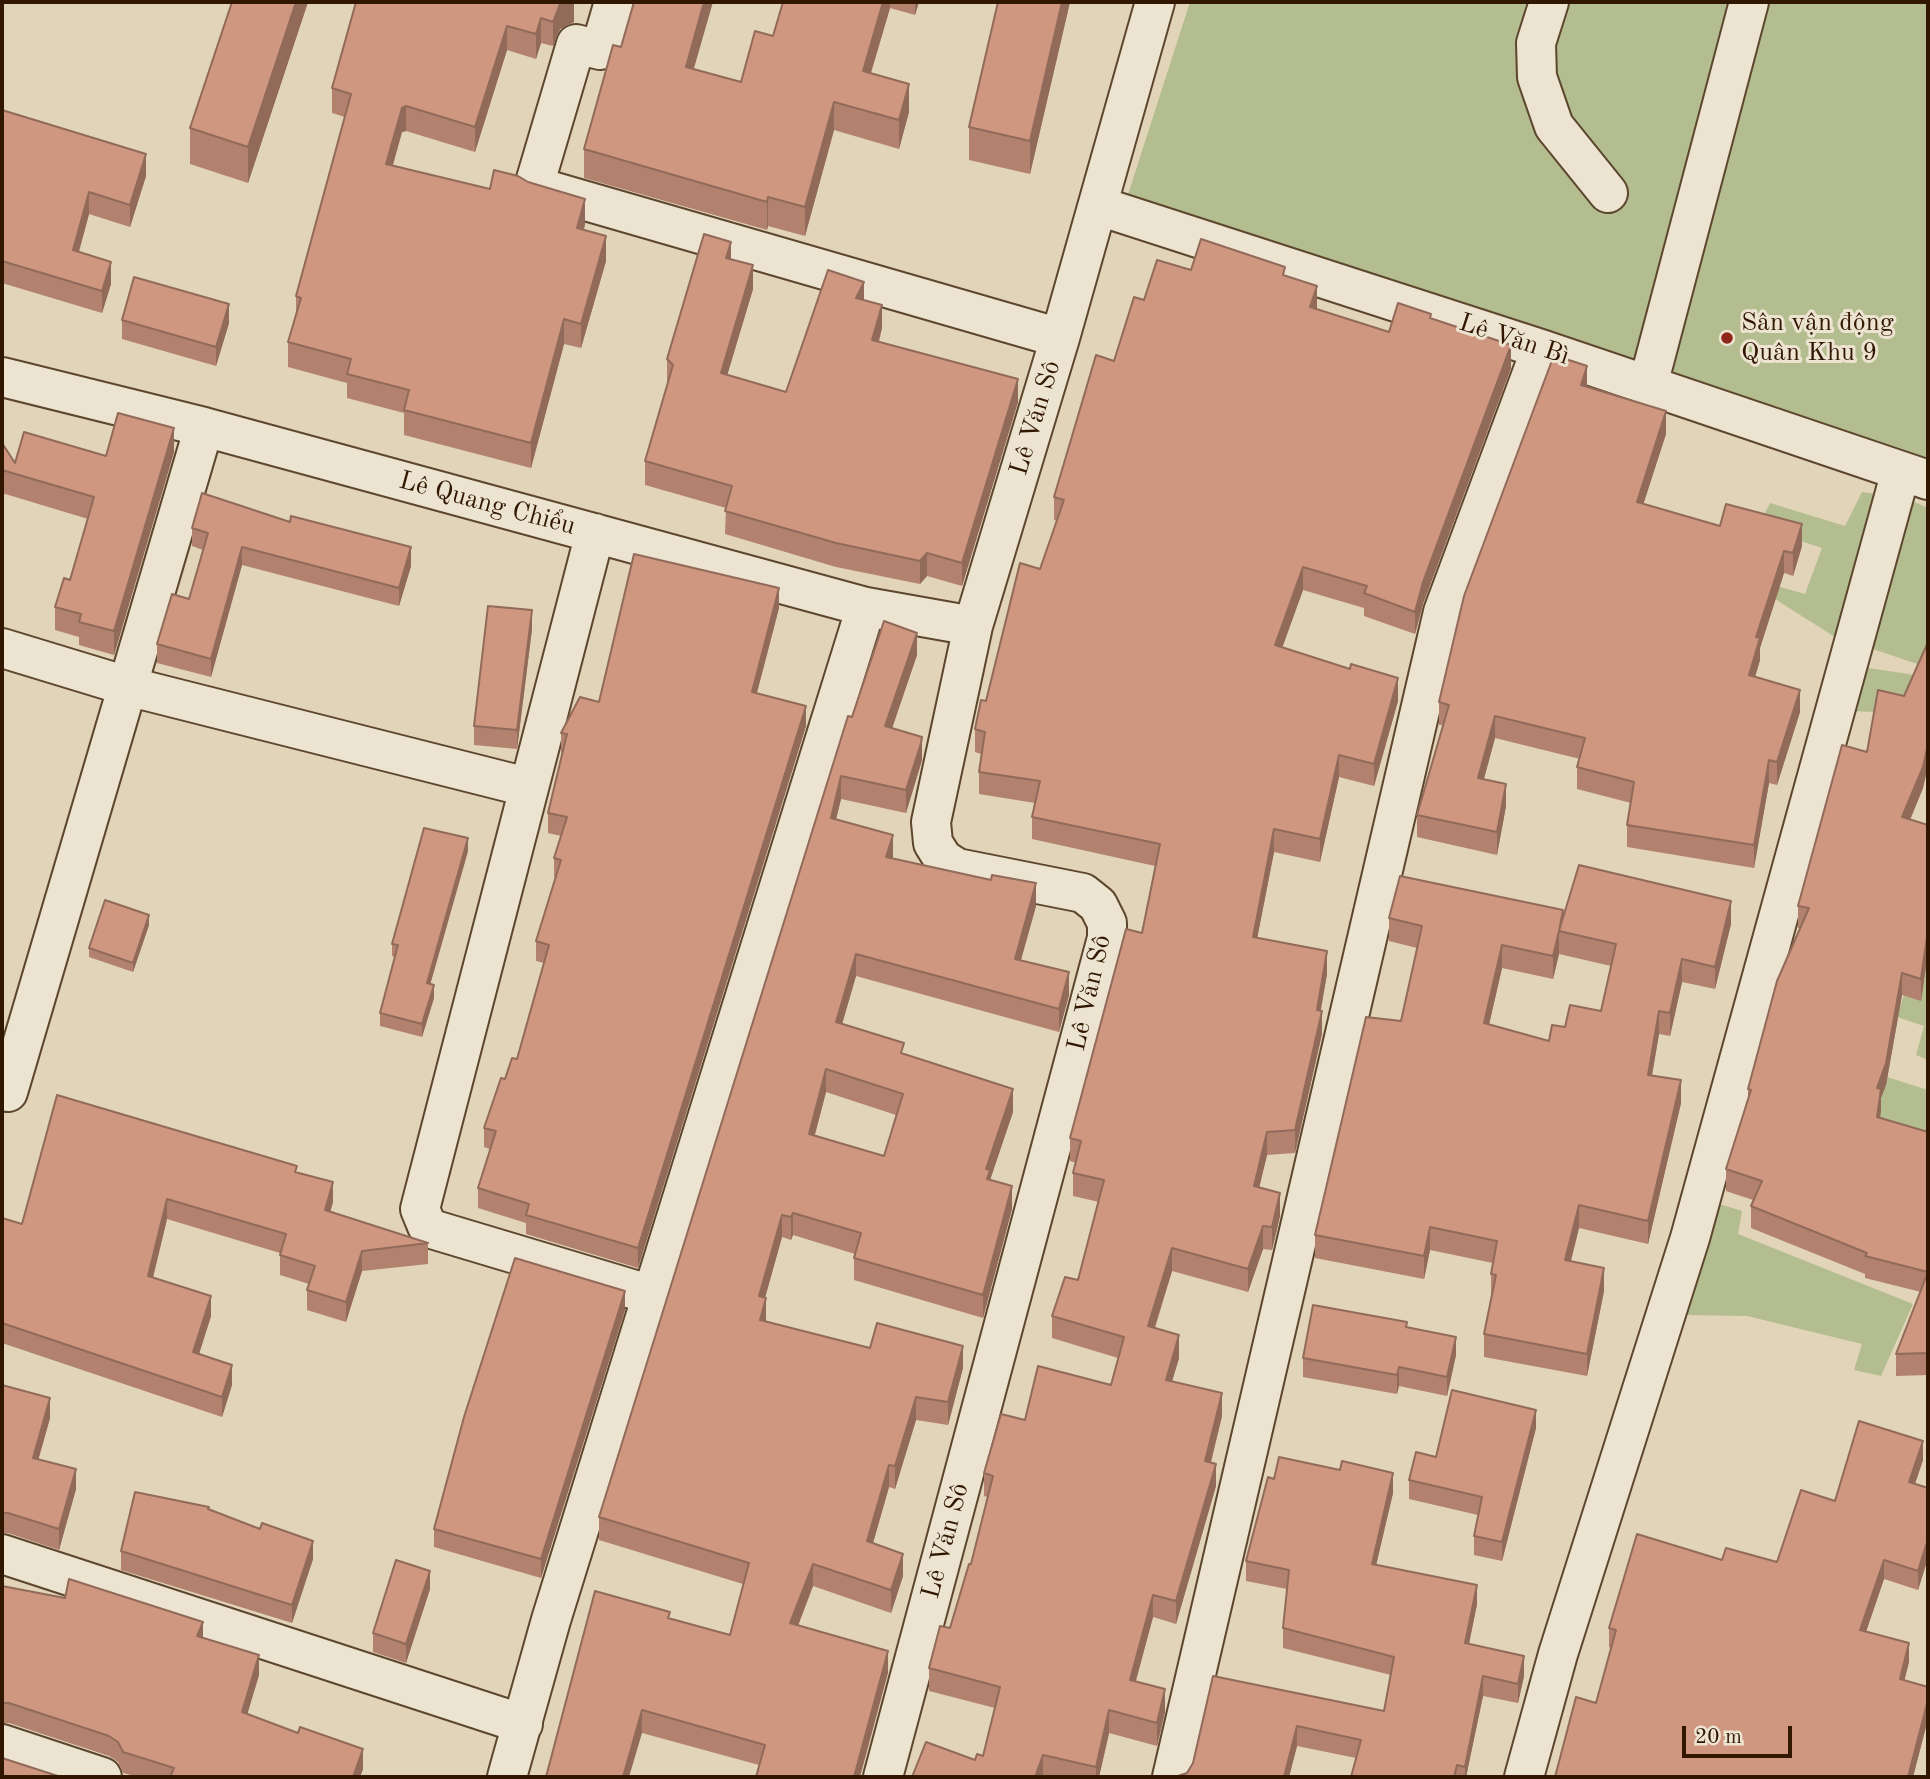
<!DOCTYPE html>
<html>
<head>
<meta charset="utf-8">
<style>
  body { margin:0 }
  #map { position:relative; width:1930px; height:1779px; overflow:hidden; background:#e2d4b8; font-family:"Old Standard TT",serif }
  canvas { display:block }
  .frame { position:absolute; inset:0; border:4px solid #311700; pointer-events:none }
  .scale { position:absolute; left:1682px; top:1726px; width:110px; height:32px; box-sizing:border-box; border:4px solid #311700; border-top:0; padding-left:9px; font-size:21px; line-height:24px; white-space:nowrap; color:#311700; -webkit-text-stroke:5px #ece3d1; paint-order:stroke }
</style>
</head>
<body>
<div id="map">
<canvas width="1930" height="1779"></canvas>
<div class="frame"></div>
<div class="scale">20 m</div>
</div>
<script>
const context = document.querySelector('canvas').getContext('2d');
context.lineJoin = 'round';
function fillPath(path, color) { context.fillStyle = color; context.fill(path, 'evenodd'); }
const poly = rows => new Path2D(rows.map(r => 'M' + r).join(''));
function stroke(path, color, width, dash) { context.strokeStyle = color; context.lineWidth = width; context.lineCap = dash ? 'butt' : 'round'; context.setLineDash(dash || []); context.stroke(path); }
function drawText(font, color, halo, rows, align = 'center') {
  context.font = font + ' "Old Standard TT",serif'; context.lineWidth = 6; context.setLineDash([]); context.textBaseline = 'middle'; context.strokeStyle = halo; context.fillStyle = color; for (const [text, x, y, turn = 0] of rows) {
    context.save(); context.translate(x, y); context.rotate((+turn || 0) * Math.PI / 180); context.textAlign = isNaN(turn) ? turn : align; if (halo) context.strokeText(text, 0, 0); context.fillText(text, 0, 0); context.restore();
  }
}
const green = poly([
  [1190,2,1928,2,1928,466,1123,210],
  [1862,492,1883,495,1846,644,1737,575,1805,594,1822,548,1758,527,1770,503,1845,526],
  [1912,501,1928,508,1926,667,1873,649],
  [1861,667,1922,676,1906,718,1878,712,1848,711],
  [1912,969,1928,969,1928,1060,1916,1055,1924,1026,1897,1017],
  [1887,1077,1928,1090,1928,1127,1911,1163,1863,1150],
  [1713,1202,1742,1211,1738,1234,1913,1304,1881,1376,1854,1370,1862,1344,1747,1316,1682,1315]
]);
const minor = poly([
  [614,2,600,50,576,44,534,186,1060,338],
  [1549,2,1536,43,1537,77,1554,126,1608,193],
  [1099,206,1541,349,1928,480],
  [2,377,204,427,866,607,973,626],
  [1648,385,1749,2],
  [595,533,420,1209,427,1226,435,1230,652,1295],
  [2,648,127,686,527,787],
  [8,1092,204,427],
  [2,1554,523,1724],
  [2,1744,102,1777],
  [507,1777,551,1620,866,607],
  [883,1777,1107,938,1107,923,1098,905,1083,893,957,868,943,859,933,843,931,822,973,626,1060,338,1155,2],
  [1172,1777,1443,612,1541,349],
  [1524,1777,1558,1654,1690,1238,1901,471]
]);
const wall = poly([
  [308,2,248,183,190,164,190,128],
  [574,2,574,22,560,29,553,46,541,43,536,59,507,50,475,152,406,131,402,132,393,165,585,224,584,230,606,261,581,348,564,344,531,468,404,435,404,413,347,398,347,383,288,367,288,342,296,314,296,296,345,117,332,113,332,88],
  [783,2,919,2,915,15,890,8,871,73,909,112,899,149,834,130,805,236,768,226,767,230,584,178,584,149,693,69,741,82,773,36],
  [998,2,1070,2,1030,174,969,160,969,127],
  [2,110,146,176,130,227,89,214,79,252,111,284,102,313,2,283],
  [731,259,753,289,727,375,786,392,864,300,882,328,879,342,1018,402,962,586,927,576,920,584,836,567,725,534,726,508,645,485,645,461,668,384,667,383,667,359],
  [1191,270,1285,275,1317,308,1317,309,1389,332,1431,318,1511,368,1423,604,1415,634,1364,616,1364,608,1303,590,1282,647,1398,701,1374,786,1339,777,1320,862,1274,852,1257,938,1327,974,1320,1011,1322,1034,1295,1153,1267,1155,1259,1188,1280,1216,1272,1250,1263,1249,1248,1292,1172,1271,1155,1328,1179,1358,1172,1381,1222,1416,1211,1463,1216,1486,1176,1624,1153,1617,1136,1681,1165,1712,1157,1746,1109,1733,1099,1777,912,1777,975,1760,983,1756,995,1708,929,1691,929,1668,950,1628,971,1564,988,1497,984,1496,984,1473,1025,1420,1111,1385,1118,1358,1052,1338,1052,1316,1078,1280,1099,1202,1073,1196,1073,1173,1076,1163,1070,1161,1070,1138,1142,933,1155,866,1032,839,1032,817,1035,803,979,794,979,772,981,754,975,752,975,729,1040,569,1057,521,1054,520,1054,497,1114,361,1144,300],
  [122,320,229,323,216,366,122,339],
  [1587,387,1666,434,1643,504,1720,526,1802,546,1793,576,1784,573,1760,648,1760,660,1755,677,1800,712,1777,785,1769,783,1754,868,1627,847,1627,825,1631,803,1577,789,1577,767,1580,759,1495,738,1484,779,1506,806,1497,855,1417,837,1417,815,1443,725,1439,725,1439,702],
  [2,443,15,463,174,452,114,655,79,645,79,637,55,630,55,607,70,580,88,519,2,493],
  [192,528,411,566,399,606,242,565,211,677,157,663,157,644,189,599,203,550,192,546],
  [779,608,757,693,806,726,638,1268,526,1234,526,1223,478,1208,478,1188,490,1149,484,1147,484,1128,505,1079,517,1059,544,963,536,961,536,941,556,878,554,877,554,858,561,836,548,833,548,813,562,753,561,753,561,733,599,702],
  [532,629,517,749,474,745,474,726],
  [1928,642,1928,766,1923,788,1910,820,1928,825,1928,952,1921,1001,1902,995,1886,1085,1881,1098,1880,1118,1928,1132,1928,1375,1896,1376,1896,1354,1921,1292,1865,1278,1865,1274,1751,1228,1751,1206,1753,1200,1726,1191,1726,1169,1748,1100,1748,1089,1800,928,1798,928,1798,906,1867,752,1904,696],
  [917,655,892,728,922,760,906,813,841,799,836,819,892,858,1036,906,1021,960,1069,995,1059,1032,856,976,842,1024,904,1054,1013,1112,990,1180,1012,1209,983,1318,854,1280,854,1258,855,1254,793,1235,791,1240,782,1237,765,1298,765,1321,870,1348,963,1368,948,1425,916,1420,895,1489,889,1487,873,1543,903,1576,891,1613,813,1586,798,1626,888,1673,759,1765,642,1733,546,1777,670,1618,730,1635,743,1584,599,1540,599,1517,852,717],
  [826,1092,896,1115,884,1156,815,1135],
  [468,851,430,984,434,998,422,1037,380,1026,380,1013,395,957,392,956,392,944],
  [1563,916,1731,924,1715,989,1682,982,1670,1036,1659,1034,1652,1075,1681,1103,1648,1244,1579,1228,1571,1261,1604,1291,1587,1376,1484,1357,1484,1334,1491,1297,1491,1274,1493,1263,1430,1250,1424,1279,1315,1258,1315,1235,1401,1021,1417,948,1389,941,1389,918],
  [1559,954,1611,966,1601,1011,1565,1027,1549,1041,1489,1025,1502,968,1553,979],
  [149,925,133,972,89,957,89,948],
  [297,1173,333,1202,330,1212,428,1243,428,1264,362,1271,346,1322,307,1310,307,1290,309,1284,280,1275,280,1253,167,1219,153,1278,211,1316,199,1354,232,1385,222,1417,2,1343,2,1218,22,1224],
  [625,1310,541,1578,434,1547,434,1529],
  [1407,1328,1456,1355,1447,1396,1399,1386,1397,1394,1303,1377,1303,1358],
  [2,1385,50,1418,38,1460,76,1489,59,1550,8,1533,2,1534],
  [1536,1428,1502,1561,1474,1555,1474,1536,1478,1515,1409,1499,1409,1480,1436,1457],
  [1923,1460,1915,1484,1928,1488,1928,1558,1918,1590,1884,1579,1866,1632,1909,1662,1904,1680,1928,1687,1928,1719,1913,1777,1596,1703,1611,1648,1609,1647,1609,1628,1722,1560,1777,1562,1835,1501],
  [1393,1493,1376,1564,1477,1604,1469,1644,1524,1676,1518,1703,1483,1696,1466,1777,1351,1777,1356,1758,1297,1746,1289,1777,1175,1777,1187,1773,1193,1763,1213,1676,1384,1711,1391,1675,1283,1648,1283,1628,1287,1589,1246,1581,1246,1561],
  [209,1509,313,1559,292,1623,121,1570,121,1551],
  [2,1586,203,1638,259,1675,247,1714,363,1769,360,1777,139,1777,123,1773,118,1762,109,1756,9,1723,2,1723],
  [430,1589,406,1663,373,1652,373,1633]
]);
const shadedWall = poly([
  [296,2,308,2,248,183,248,147],
  [565,2,574,2,574,22,560,29,553,46,553,22,560,4],
  [704,2,713,2,686,96,686,67],
  [883,2,890,2,890,8,863,99,863,71],
  [915,2,919,2,915,15],
  [1062,2,1070,2,1030,174,1030,141],
  [541,18,541,43,536,59,536,34],
  [507,26,507,50,475,152,475,127],
  [909,84,909,112,899,149,899,120],
  [834,102,834,130,805,236,805,207],
  [406,106,406,131,402,132,386,189,386,164,402,108],
  [146,154,146,176,130,227,130,205],
  [89,192,89,214,73,272,73,250],
  [768,197,768,226,767,230,767,202],
  [585,199,585,224,577,253,577,228],
  [606,236,606,261,581,348,581,324],
  [731,242,731,266,726,258],
  [111,262,111,284,102,313,102,291],
  [753,265,753,289,721,396,721,373],
  [864,282,864,305,856,298],
  [1317,286,1317,308,1310,330,1310,307],
  [229,304,229,323,216,366,216,347],
  [882,305,882,328,872,364,872,340],
  [564,319,564,344,531,468,531,443],
  [1511,345,1511,368,1423,604,1415,634,1415,612,1423,582],
  [1587,366,1587,388,1581,385],
  [1018,379,1018,402,962,586,962,563],
  [1666,411,1666,434,1637,524,1637,502],
  [174,428,174,452,114,655,114,631],
  [1802,524,1802,546,1793,576,1793,553],
  [242,547,242,565,211,677,211,659],
  [411,547,411,566,399,606,399,588],
  [1784,551,1784,573,1760,648,1760,660,1749,697,1749,675,1756,637],
  [927,553,927,576,920,584,920,561],
  [1303,567,1303,590,1275,668,1275,645],
  [779,588,779,608,752,711,752,692],
  [532,610,532,629,517,749,517,730],
  [917,633,917,655,885,749,885,726],
  [1398,678,1398,701,1374,786,1374,764],
  [1800,690,1800,712,1777,785,1777,762],
  [806,706,806,726,638,1268,638,1248],
  [1495,716,1495,738,1478,800,1478,778],
  [922,737,922,760,906,813,906,790],
  [1928,744,1928,766,1923,788,1902,839,1902,817],
  [1339,755,1339,777,1320,862,1320,839],
  [1769,760,1769,783,1754,868,1754,845],
  [841,776,841,799,831,840,831,818],
  [1506,784,1506,806,1497,855,1497,832],
  [1274,829,1274,852,1253,960,1253,937],
  [893,835,893,858,886,880,886,857],
  [468,838,468,851,427,996,427,983],
  [1036,883,1036,906,1015,981,1015,959],
  [1731,901,1731,924,1715,989,1715,967],
  [149,915,149,925,133,972,133,963],
  [1928,930,1928,952,1921,1001,1921,979],
  [1559,931,1559,954,1553,979,1553,956],
  [1502,945,1502,968,1484,1046,1484,1023],
  [1327,951,1327,974,1317,1033,1317,1010],
  [856,954,856,976,836,1045,836,1022],
  [1682,959,1682,982,1670,1036,1670,1013],
  [1069,972,1069,995,1059,1032,1059,1009],
  [1902,973,1902,995,1886,1085,1881,1098,1881,1111,1877,1139,1877,1088],
  [434,985,434,998,422,1037,422,1024],
  [1322,1011,1322,1034,1295,1153,1295,1130],
  [1659,1011,1659,1034,1648,1098,1648,1075],
  [826,1069,826,1092,809,1156,809,1134],
  [1681,1080,1681,1103,1648,1244,1648,1221],
  [1013,1089,1013,1112,990,1180,987,1202,986,1169],
  [1267,1132,1267,1155,1254,1209,1254,1186],
  [333,1182,333,1202,325,1231,325,1210],
  [1012,1186,1012,1209,983,1318,983,1295],
  [1280,1193,1280,1216,1272,1250,1272,1227],
  [167,1199,167,1219,148,1297,148,1276],
  [1579,1205,1579,1228,1565,1283,1565,1260],
  [793,1213,793,1235,791,1240,791,1217],
  [782,1215,782,1237,759,1319,759,1296],
  [1263,1226,1263,1249,1248,1292,1248,1269],
  [1430,1227,1430,1250,1424,1279,1424,1256],
  [1172,1248,1172,1271,1148,1348,1148,1326],
  [362,1251,362,1271,346,1322,346,1302],
  [1604,1268,1604,1291,1587,1376,1587,1354],
  [625,1291,625,1310,541,1578,541,1559],
  [211,1296,211,1316,193,1373,193,1352],
  [766,1298,766,1321,760,1343,760,1320],
  [1179,1335,1179,1358,1166,1402,1166,1380],
  [1456,1337,1456,1355,1447,1396,1447,1377],
  [963,1346,963,1368,948,1425,948,1402],
  [232,1365,232,1385,222,1417,222,1397],
  [1399,1367,1399,1386,1397,1394,1397,1375],
  [1222,1393,1222,1416,1205,1484,1205,1461],
  [916,1397,916,1420,895,1489,895,1466],
  [50,1398,50,1418,33,1479,33,1458],
  [1536,1410,1536,1428,1502,1561,1502,1542],
  [1923,1441,1923,1460,1909,1501,1909,1482],
  [1216,1464,1216,1486,1176,1624,1176,1601],
  [889,1465,889,1487,867,1564,867,1541],
  [76,1469,76,1489,59,1550,59,1529],
  [1393,1473,1393,1493,1372,1583,1372,1564],
  [1928,1539,1928,1558,1918,1590,1918,1571],
  [313,1541,313,1559,292,1623,292,1605],
  [903,1554,903,1576,891,1613,891,1590],
  [1884,1560,1884,1579,1860,1649,1860,1630],
  [813,1564,813,1586,790,1646,790,1623],
  [430,1571,430,1589,406,1663,406,1644],
  [1477,1585,1477,1604,1465,1663,1465,1643],
  [1153,1595,1153,1617,1130,1702,1130,1680],
  [203,1622,203,1643,197,1636],
  [1909,1643,1909,1662,1900,1698,1900,1679],
  [888,1651,888,1673,860,1777,854,1777],
  [259,1655,259,1675,242,1732,242,1712],
  [1524,1656,1524,1676,1518,1703,1518,1684],
  [1483,1676,1483,1696,1466,1777,1465,1777,1465,1767],
  [1165,1689,1165,1712,1157,1746,1157,1723],
  [1928,1700,1928,1719,1913,1777,1908,1777],
  [642,1710,642,1733,629,1777,623,1777],
  [1109,1710,1109,1733,1099,1777,1096,1777,1096,1767],
  [1297,1726,1297,1746,1289,1777,1284,1777],
  [363,1749,363,1769,360,1777,353,1777],
  [1043,1755,1043,1777,1035,1777]
]);
const building = poly([
  [232,2,296,2,248,147,190,128,232,2],
  [356,2,565,2,560,4,553,22,541,18,536,34,507,26,475,127,406,106,402,108,386,164,490,189,494,170,518,176,528,182,585,199,577,228,606,236,581,324,564,319,531,443,404,410,409,390,347,374,351,359,288,342,301,298,296,296,351,94,332,88,356,2],
  [634,2,704,2,686,67,741,82,755,31,773,36,783,2,883,2,863,71,909,84,899,120,834,102,805,207,768,197,767,202,584,149,613,45,621,47,634,2],
  [998,2,1062,2,1030,141,969,127,998,2],
  [2,110,146,154,130,205,89,192,73,250,111,262,102,291,2,261,2,110],
  [704,234,731,242,726,258,753,265,721,373,786,392,828,270,864,282,856,298,882,305,872,340,1018,379,962,563,927,553,920,561,836,543,725,511,732,486,645,461,673,365,667,359,704,234],
  [1201,239,1285,267,1283,275,1317,286,1310,307,1389,332,1398,303,1431,314,1430,318,1511,345,1423,582,1415,612,1364,593,1367,586,1303,567,1275,645,1350,669,1351,664,1398,678,1374,764,1339,755,1320,839,1274,829,1253,937,1327,951,1317,1010,1322,1011,1295,1130,1267,1132,1254,1186,1280,1193,1272,1227,1263,1226,1248,1269,1172,1248,1148,1326,1179,1335,1166,1380,1222,1393,1205,1461,1216,1464,1176,1601,1153,1595,1130,1680,1165,1689,1157,1723,1109,1710,1096,1767,1043,1755,1035,1777,912,1777,926,1742,975,1760,977,1754,983,1756,1000,1687,929,1668,940,1626,950,1628,969,1564,971,1564,993,1476,984,1473,1001,1414,1025,1420,1038,1366,1111,1385,1124,1337,1052,1316,1065,1277,1078,1280,1104,1180,1073,1173,1081,1141,1070,1138,1126,929,1142,933,1160,844,1032,817,1040,781,979,772,985,732,975,729,981,700,986,701,1020,563,1040,569,1064,500,1054,497,1096,355,1114,361,1134,297,1144,300,1157,260,1191,270,1201,239],
  [134,277,229,304,216,347,122,320,134,277],
  [1554,355,1587,366,1581,385,1666,411,1637,502,1720,526,1726,504,1802,524,1793,553,1784,551,1756,637,1760,638,1749,675,1800,690,1777,762,1769,760,1754,845,1627,825,1634,782,1577,767,1585,738,1495,716,1478,778,1506,784,1497,832,1417,815,1449,705,1439,702,1464,596,1554,355],
  [118,413,174,428,114,631,79,622,81,614,55,607,64,578,70,580,94,497,2,470,2,443,15,463,24,432,106,456,118,413],
  [202,493,290,522,291,516,411,547,399,588,242,547,211,659,157,644,172,594,189,599,208,533,192,528,202,493],
  [634,554,779,588,752,692,806,706,638,1248,526,1215,529,1204,478,1188,496,1131,484,1128,501,1078,505,1079,512,1058,517,1059,549,945,536,941,561,860,554,858,567,817,548,813,567,734,561,733,580,697,599,702,634,554],
  [488,606,532,610,517,730,474,726,488,606],
  [884,621,917,633,885,726,922,737,921,743,906,790,841,776,831,818,893,835,886,857,991,880,992,875,1036,883,1015,959,1069,972,1059,1009,856,954,836,1022,904,1043,901,1053,1013,1089,986,1169,990,1170,987,1179,1012,1186,983,1295,854,1258,861,1233,793,1213,791,1217,782,1215,759,1296,766,1298,760,1320,870,1348,877,1323,963,1346,948,1402,916,1397,895,1466,889,1465,867,1541,903,1554,891,1590,813,1564,790,1623,888,1651,854,1777,756,1777,765,1745,642,1710,623,1777,546,1777,595,1591,670,1612,668,1618,730,1635,749,1563,599,1517,848,716,852,717,884,621],
  [826,1069,903,1094,884,1156,809,1134,826,1069],
  [1928,642,1928,744,1923,767,1902,817,1928,825,1928,930,1921,979,1902,973,1886,1063,1877,1088,1881,1089,1877,1117,1928,1132,1928,1272,1865,1256,1867,1253,1751,1206,1762,1181,1726,1169,1751,1090,1748,1089,1777,981,1809,908,1798,906,1842,745,1867,752,1878,690,1904,696,1928,642],
  [424,828,468,838,427,983,434,985,422,1024,380,1013,398,945,392,944,424,828],
  [1579,865,1731,901,1715,967,1682,959,1670,1013,1659,1011,1648,1075,1681,1080,1648,1221,1579,1205,1565,1260,1604,1268,1587,1354,1484,1334,1496,1275,1491,1274,1497,1241,1430,1227,1424,1256,1315,1235,1366,1017,1401,1021,1422,926,1389,918,1400,876,1563,910,1559,931,1579,865],
  [1559,931,1616,944,1601,1011,1570,1005,1565,1027,1552,1025,1549,1041,1484,1023,1502,945,1553,956,1559,931],
  [105,900,149,915,133,963,89,948,105,900],
  [57,1095,297,1166,295,1172,333,1182,325,1210,428,1243,362,1251,346,1302,307,1290,315,1266,280,1255,286,1234,167,1199,148,1276,211,1296,193,1352,232,1365,222,1397,2,1323,2,1218,22,1224,57,1095],
  [515,1258,625,1291,541,1559,434,1529,464,1417,515,1258],
  [1928,1272,1928,1353,1896,1354,1928,1272],
  [1313,1305,1407,1322,1406,1327,1456,1337,1447,1377,1399,1367,1397,1375,1303,1358,1313,1305],
  [2,1385,50,1398,33,1458,76,1469,59,1529,8,1513,2,1513,2,1385],
  [1452,1390,1536,1410,1502,1542,1474,1536,1482,1497,1409,1480,1416,1452,1436,1457,1452,1390],
  [1859,1421,1923,1441,1909,1482,1928,1488,1928,1539,1918,1571,1884,1560,1860,1630,1909,1643,1900,1679,1928,1687,1928,1700,1908,1777,1555,1777,1576,1697,1596,1703,1616,1630,1609,1628,1637,1534,1722,1560,1726,1548,1777,1562,1801,1490,1835,1501,1859,1421],
  [1279,1457,1340,1470,1342,1461,1393,1473,1372,1564,1477,1585,1465,1643,1524,1656,1518,1684,1483,1676,1465,1767,1457,1765,1454,1777,1351,1777,1361,1740,1297,1726,1284,1777,1175,1777,1187,1773,1193,1763,1213,1676,1384,1711,1394,1657,1283,1628,1289,1570,1246,1561,1268,1477,1274,1479,1279,1457],
  [135,1492,209,1507,208,1509,260,1529,262,1523,313,1541,292,1605,121,1551,135,1492],
  [396,1560,430,1571,406,1644,373,1633,396,1560],
  [69,1579,203,1622,197,1636,259,1655,242,1712,298,1733,300,1727,363,1749,353,1777,170,1777,174,1768,123,1752,118,1742,109,1736,9,1703,2,1703,2,1586,65,1598,69,1579],
  [2,1758,61,1777,2,1777,2,1758]
]);
const markers = [
  [1727,338,7,"#8f2418"]
];
const poiNames = [
  ["Sân vận động",1741,323],
  ["Quân Khu 9",1741,353]
];
const streetNames = [
  ["Lê Văn Bì",1514,340,18],
  ["Lê Văn Sô",1036,418,-73],
  ["Lê Quang Chiểu",487,504,15],
  ["Lê Văn Sô",1090,993,-77],
  ["Lê Văn Sô",946,1541,-75]
];
fillPath(green, '#b3bd8f');
stroke(minor, '#5d462e', 42);
stroke(minor, '#ece3d1', 38);
fillPath(wall, '#b2826e');
fillPath(shadedWall, '#916a5a');
fillPath(building, '#cf9780');
stroke(building, '#916a5a', 2);
for (const [x, y, r, color] of markers) { const dot = new Path2D(); dot.arc(x, y, r, 0, 2 * Math.PI); context.fillStyle = color; context.fill(dot); stroke(dot, '#ece3d1', 2.5); }
drawText('26px', '#311700', '#ece3d1', poiNames, 'left');
drawText('26px', '#311700', '#ece3d1', streetNames);
</script>
</body>
</html>
